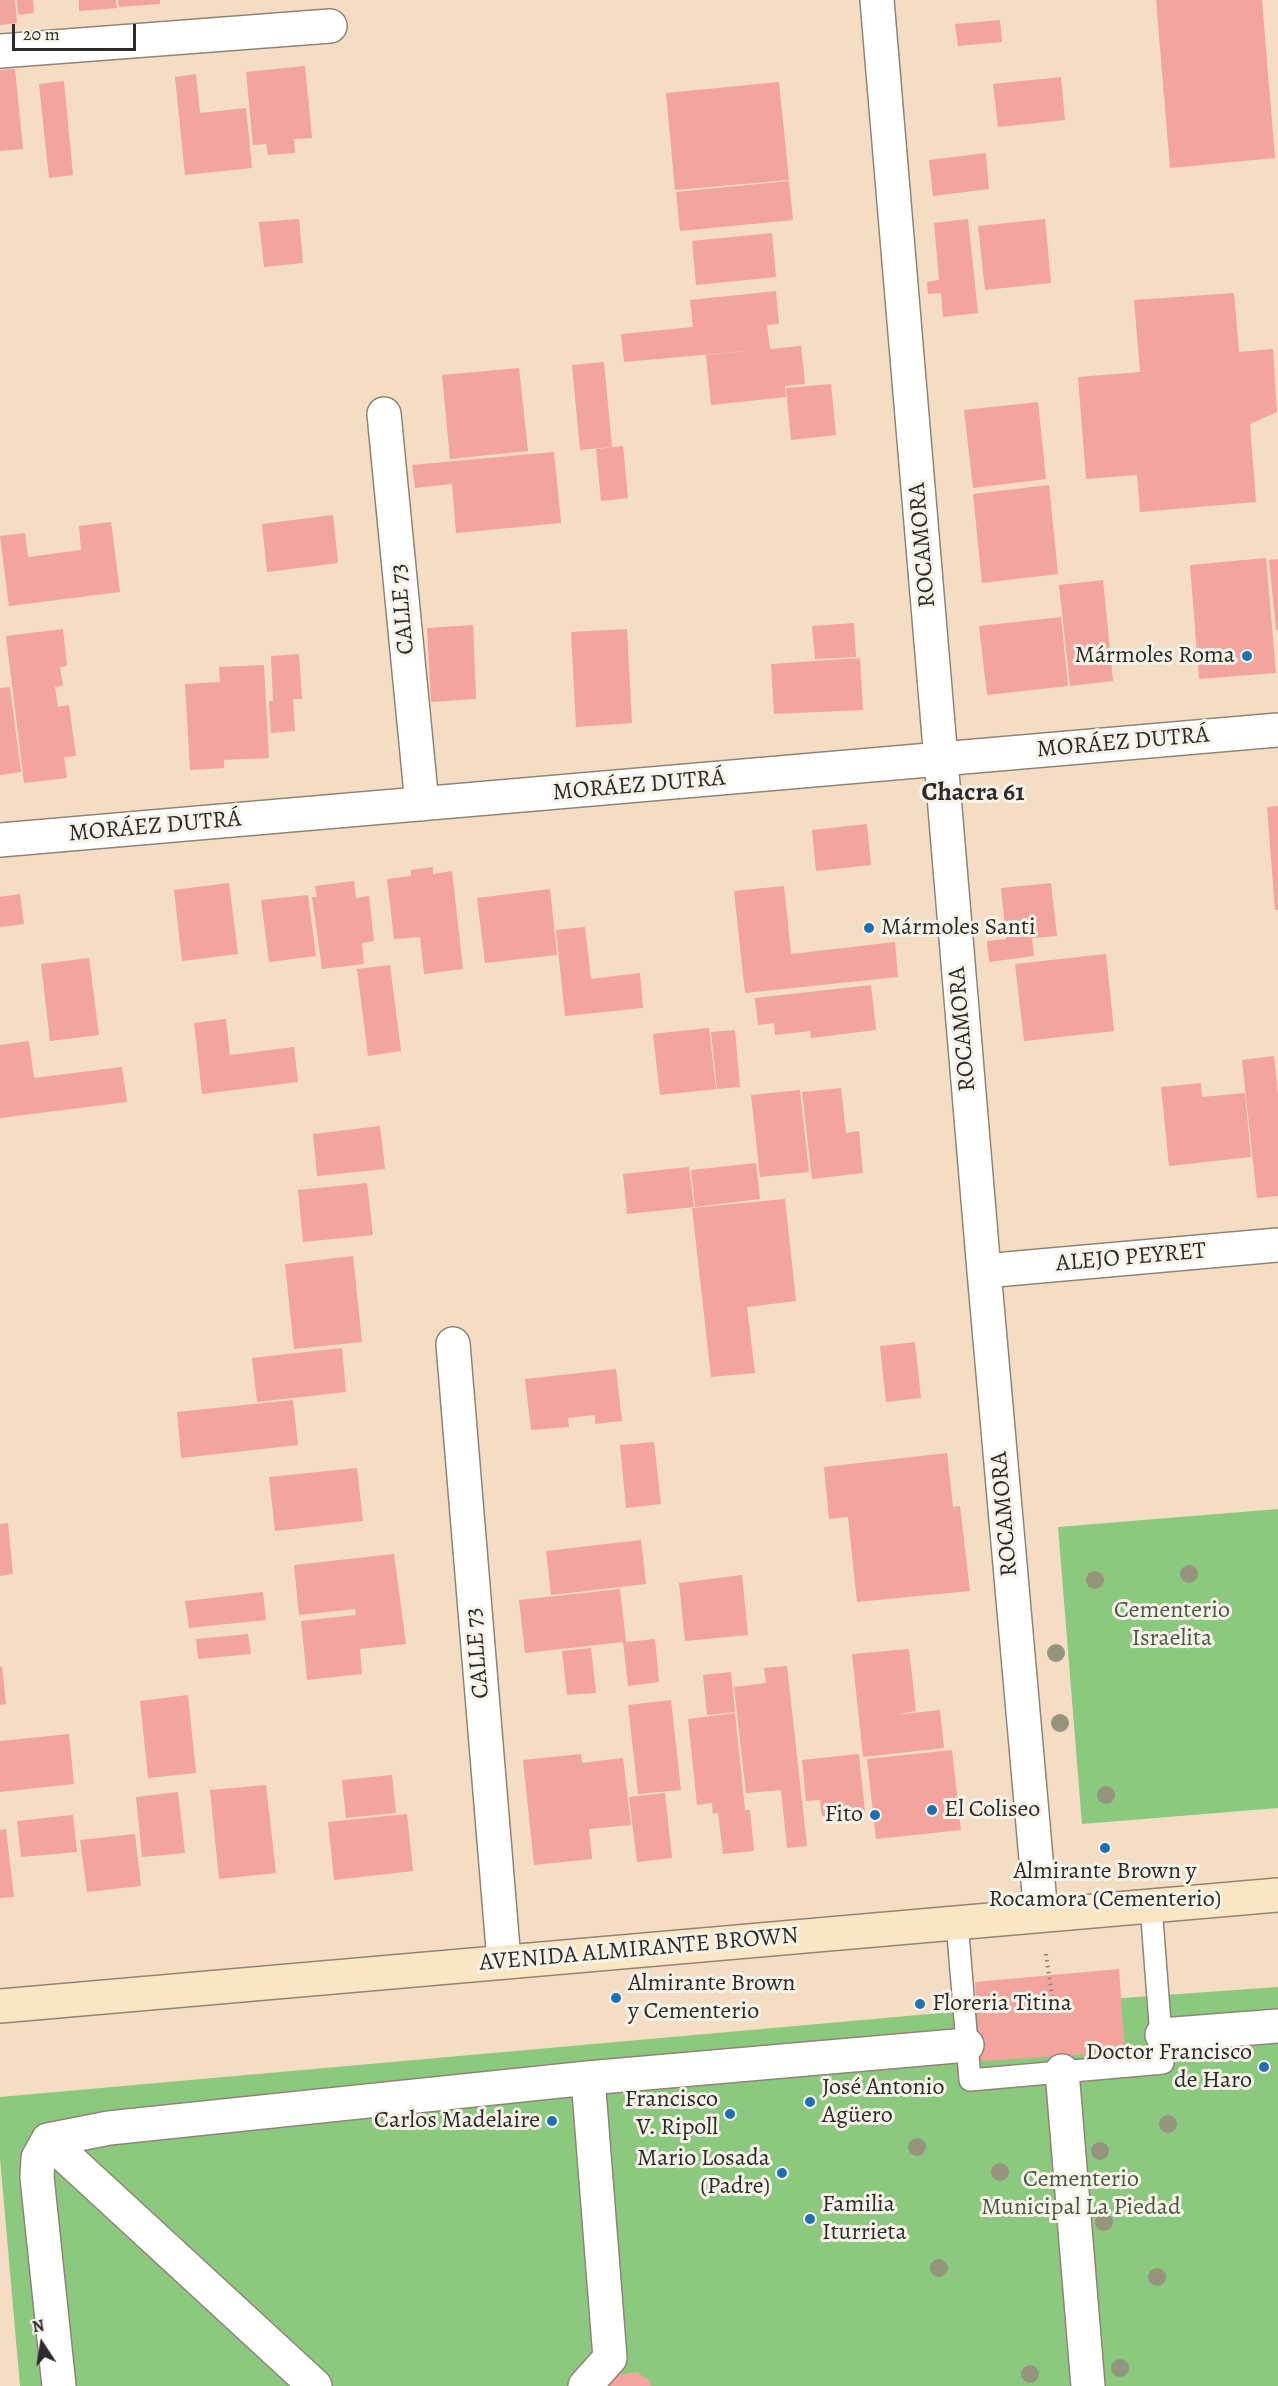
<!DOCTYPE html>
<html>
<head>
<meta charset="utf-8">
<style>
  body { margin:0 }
  #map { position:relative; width:1278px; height:2386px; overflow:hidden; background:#f4ddc2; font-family:Alegreya,serif }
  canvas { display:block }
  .north { position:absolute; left:12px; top:2314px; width:60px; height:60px; -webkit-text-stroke:4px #f7f3e8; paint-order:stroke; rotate:348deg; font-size:16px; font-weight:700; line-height:24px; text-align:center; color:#2b2b2b }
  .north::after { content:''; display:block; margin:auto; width:21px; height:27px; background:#2b2b2b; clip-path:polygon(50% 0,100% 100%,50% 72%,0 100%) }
  .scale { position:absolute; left:12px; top:24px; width:124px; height:27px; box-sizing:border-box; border:3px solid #2b2b2b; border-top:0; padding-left:8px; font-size:18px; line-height:21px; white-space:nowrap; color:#2b2b2b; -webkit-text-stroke:4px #f7f3e8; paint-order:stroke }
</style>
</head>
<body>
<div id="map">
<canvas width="1278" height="2386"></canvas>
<div class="north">N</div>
<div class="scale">20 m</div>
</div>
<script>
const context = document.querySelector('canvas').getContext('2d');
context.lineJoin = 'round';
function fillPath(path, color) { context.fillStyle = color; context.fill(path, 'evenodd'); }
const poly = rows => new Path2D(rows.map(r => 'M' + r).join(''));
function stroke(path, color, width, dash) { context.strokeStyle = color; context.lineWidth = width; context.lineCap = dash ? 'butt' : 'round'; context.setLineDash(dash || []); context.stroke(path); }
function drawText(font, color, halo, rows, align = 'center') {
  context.font = font + ' Alegreya,serif'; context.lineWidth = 6; context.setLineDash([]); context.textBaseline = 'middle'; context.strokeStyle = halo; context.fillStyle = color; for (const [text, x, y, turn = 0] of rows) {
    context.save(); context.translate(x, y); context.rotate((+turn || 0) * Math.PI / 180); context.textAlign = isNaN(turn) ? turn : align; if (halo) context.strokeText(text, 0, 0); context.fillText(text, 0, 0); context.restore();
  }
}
const green = poly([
  [1278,1509,1278,1808,1082,1824,1058,1527],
  [1278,1987,1278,2386,20,2386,0,2158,0,2097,1053,2003]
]);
const building = poly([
  [0,0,15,0,17,23,0,25],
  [17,0,33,0,34,13,18,15],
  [79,0,116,0,117,8,79,11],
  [118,0,160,0,160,4,119,7],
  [1156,0,1262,0,1275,158,1170,168],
  [1000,20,1002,42,958,46,955,24],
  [305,66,312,138,294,139,295,153,268,155,266,144,253,145,246,72],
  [15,69,23,149,0,151,0,70],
  [196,74,200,113,246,108,252,168,185,175,175,77],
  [1061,77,1065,120,998,127,993,84],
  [64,81,73,175,49,178,39,84],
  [779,82,789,180,675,190,666,93],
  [986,153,989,189,933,196,929,160],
  [789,181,793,220,680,231,676,192],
  [299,219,303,263,264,267,259,222],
  [968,219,978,313,943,317,941,293,928,294,927,282,939,280,934,223],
  [1045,219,1051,283,985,290,978,226],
  [772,233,776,277,696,285,692,241],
  [776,291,779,324,767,325,770,349,801,346,805,384,785,386,786,397,711,405,706,355,745,351,624,362,621,334,693,327,690,300],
  [1234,293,1239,352,1273,349,1277,412,1250,424,1256,502,1140,512,1137,475,1086,479,1078,377,1140,372,1134,300],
  [604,362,612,447,580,450,572,365],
  [519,368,528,451,450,459,442,375],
  [831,384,836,435,791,440,786,388],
  [1038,402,1046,479,973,488,964,410],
  [623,446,628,498,601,501,596,449],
  [554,452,561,523,456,533,452,484,415,488,412,465],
  [1049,485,1058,574,982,583,973,494],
  [333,515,338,563,267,572,262,524],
  [111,522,120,592,9,606,0,536,25,533,28,557,81,550,79,526],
  [1266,558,1276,673,1199,679,1190,565],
  [1278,559,1278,630,1276,630,1269,560],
  [1103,580,1113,681,1070,686,1059,585],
  [1061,617,1068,686,987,695,979,626],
  [854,623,856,657,815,659,812,626],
  [473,625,476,699,431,702,427,628],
  [63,629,67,666,60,667,63,686,55,687,58,707,69,705,76,756,64,757,67,778,24,783,6,636],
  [627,629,632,723,576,727,571,632],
  [299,654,302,699,293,699,295,731,271,733,269,701,273,701,271,656],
  [860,658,863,710,774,714,771,664],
  [264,665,269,758,224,760,224,768,190,770,185,684,220,682,219,667],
  [10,687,21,772,0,775,0,688],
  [1278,806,1278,910,1275,910,1267,807],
  [867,824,871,865,816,871,812,830],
  [433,867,433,874,452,871,463,969,424,974,420,937,394,939,387,879,411,876,411,870],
  [354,881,356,898,369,896,374,941,362,943,364,964,322,969,312,897,317,897,315,886],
  [229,883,238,954,182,961,174,890],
  [1051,883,1057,936,1032,938,1034,956,989,962,987,941,1006,939,1001,888],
  [784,886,791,954,895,942,898,977,745,993,734,891],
  [550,889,557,955,485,963,477,898],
  [20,894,24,924,0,927,0,897],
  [308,895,316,956,269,962,261,900],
  [585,927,591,979,640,973,643,1008,565,1016,556,930],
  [1106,954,1114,1031,1024,1041,1015,964],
  [89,958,99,1035,50,1041,41,964],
  [390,965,401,1051,368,1056,357,969],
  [871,985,876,1030,811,1038,810,1031,775,1035,774,1023,758,1025,755,998],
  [226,1019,230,1055,294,1047,298,1082,202,1094,194,1023],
  [709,1028,716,1089,660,1095,653,1034],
  [735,1030,740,1087,717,1089,711,1032],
  [29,1041,34,1078,122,1067,127,1102,0,1118,0,1045],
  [1274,1056,1278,1094,1278,1196,1257,1198,1242,1060],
  [1201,1083,1202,1097,1245,1093,1251,1157,1169,1166,1161,1087],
  [841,1088,846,1133,859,1131,863,1173,812,1179,802,1092],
  [800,1090,809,1172,760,1177,751,1095],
  [380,1126,385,1169,317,1176,313,1134],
  [756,1163,760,1199,695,1207,691,1170],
  [689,1167,694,1207,627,1214,623,1174],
  [367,1183,373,1235,303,1242,298,1190],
  [785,1199,796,1301,747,1307,755,1373,711,1377,692,1208],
  [353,1256,362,1342,294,1349,285,1264],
  [915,1342,921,1398,886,1402,880,1346],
  [342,1348,346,1392,257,1402,252,1358],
  [616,1369,622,1421,595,1424,595,1415,568,1418,569,1427,531,1430,525,1379],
  [293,1400,298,1445,181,1458,177,1412],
  [654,1442,661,1504,626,1508,620,1445],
  [947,1453,953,1507,960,1506,970,1591,857,1602,848,1517,829,1519,824,1467],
  [357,1468,363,1521,275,1531,269,1477],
  [8,1523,13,1574,0,1576,0,1524],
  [641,1540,646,1584,551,1595,546,1551],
  [394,1554,406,1644,360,1649,362,1674,307,1680,301,1621,356,1615,355,1609,299,1615,294,1565],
  [742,1575,748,1635,685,1641,679,1583],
  [620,1589,626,1642,655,1639,659,1682,628,1686,623,1642,525,1653,519,1600],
  [263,1592,266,1620,189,1628,185,1601],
  [248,1634,251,1654,198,1659,196,1639],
  [591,1648,596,1693,567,1695,562,1651],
  [909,1649,916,1711,894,1715,940,1710,944,1748,863,1757,852,1654],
  [2,1666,6,1704,0,1705,0,1667],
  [787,1666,807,1846,787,1848,781,1790,746,1793,734,1687,766,1683,764,1668],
  [731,1672,735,1712,707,1715,703,1675],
  [188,1695,196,1773,148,1778,140,1701],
  [671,1700,681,1790,638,1794,628,1705],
  [735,1713,745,1810,750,1810,754,1851,723,1854,718,1813,713,1814,712,1803,697,1805,688,1719],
  [69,1734,74,1784,0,1792,0,1741],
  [952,1750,961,1830,876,1839,867,1759],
  [581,1754,582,1763,623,1758,631,1825,589,1829,592,1859,534,1865,523,1760],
  [859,1754,865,1812,822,1816,820,1800,806,1801,802,1760],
  [392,1775,396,1813,346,1818,342,1780],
  [266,1785,276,1873,219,1879,210,1790],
  [178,1792,185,1853,142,1857,136,1797],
  [665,1793,672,1858,637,1862,629,1797],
  [407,1814,413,1871,334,1880,328,1822],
  [73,1815,77,1852,21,1857,17,1821],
  [6,1829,14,1897,0,1898,0,1830],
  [135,1834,141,1886,87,1892,80,1840],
  [1119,1969,1125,2052,980,2061,975,1982],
  [637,2372,650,2381,651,2386,609,2386,616,2375]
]);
const path = poly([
  [1046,1954,1053,2003]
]);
const lane = poly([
  [957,1922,970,2080,1163,2063,1151,1906]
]);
const street = poly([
  [877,0,984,1271,1041,1915],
  [0,51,330,26],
  [384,414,422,804],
  [0,840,1278,730],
  [984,1271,1278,1245],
  [453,1344,504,1961],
  [1162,2035,1278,2026],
  [1062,2071,1088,2386],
  [48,2140,315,2386],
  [59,2386,37,2177,38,2158,48,2140,109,2128,588,2078,967,2045],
  [585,2386,610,2358,588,2078]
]);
const secondary = poly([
  [0,2006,1278,1895]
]);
const trees = [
  [1189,1574],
  [1095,1580],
  [1056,1653],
  [1060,1723],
  [1106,1795],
  [1168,2124],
  [917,2147],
  [1100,2151],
  [1000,2172],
  [1104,2222],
  [939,2268],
  [1157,2277],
  [1120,2368],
  [1030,2374]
];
const markers = [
  [1247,656,6,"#1f6fb2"],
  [869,928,6,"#1f6fb2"],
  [932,1810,6,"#1f6fb2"],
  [875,1815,6,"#1f6fb2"],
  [1105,1848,6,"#1f6fb2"],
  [616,1998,6,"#1f6fb2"],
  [920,2004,6,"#1f6fb2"],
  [1264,2067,6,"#1f6fb2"],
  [810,2102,6,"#1f6fb2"],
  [730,2114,6,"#1f6fb2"],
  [552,2121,6,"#1f6fb2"],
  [782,2173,6,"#1f6fb2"],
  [810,2219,6,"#1f6fb2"]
];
const streetNames = [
  ["ROCAMORA",923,545,-95],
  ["CALLE 73",403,609,-95],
  ["MORÁEZ DUTRÁ",1123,743,-5],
  ["MORÁEZ DUTRÁ",639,786,-5],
  ["MORÁEZ DUTRÁ",155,827,-5],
  ["ROCAMORA",963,1029,-95],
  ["ALEJO PEYRET",1131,1258,-5],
  ["ROCAMORA",1005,1514,-95],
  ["CALLE 73",478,1653,-95],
  ["AVENIDA ALMIRANTE BROWN",639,1950,-5]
];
const poiNames = [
  ["Mármoles Roma",1235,656],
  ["Mármoles Santi",881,928,"left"],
  ["El Coliseo",944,1810,"left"],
  ["Fito",863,1815],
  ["Almirante Brown y",1105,1872,"center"],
  ["Rocamora (Cementerio)",1105,1900,"center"],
  ["Almirante Brown",628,1984,"left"],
  ["y Cementerio",628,2012,"left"],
  ["Floreria Titina",932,2004,"left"],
  ["Doctor Francisco",1252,2053],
  ["de Haro",1252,2081],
  ["José Antonio",822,2088,"left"],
  ["Agüero",822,2116,"left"],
  ["Francisco",718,2100],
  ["V. Ripoll",718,2128],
  ["Carlos Madelaire",540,2121],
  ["Mario Losada",770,2159],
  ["(Padre)",770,2187],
  ["Familia",822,2205,"left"],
  ["Iturrieta",822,2233,"left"]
];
const parkNames = [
  ["Cementerio",1172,1611],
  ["Israelita",1172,1639],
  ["Cementerio",1081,2180],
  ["Municipal La Piedad",1081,2208]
];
const neighbourhoodNames = [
  ["Chacra 61",973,794]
];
fillPath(green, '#8bc97f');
fillPath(building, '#f2a49d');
stroke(lane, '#908476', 24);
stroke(street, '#908476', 36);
stroke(secondary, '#908476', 36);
stroke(path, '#908476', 4, [1.5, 4.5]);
stroke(lane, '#fff', 21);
stroke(street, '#fff', 33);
stroke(secondary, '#fbe6c4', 33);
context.fillStyle = '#95957d';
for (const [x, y] of trees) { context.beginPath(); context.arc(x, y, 9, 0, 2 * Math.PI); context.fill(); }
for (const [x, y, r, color] of markers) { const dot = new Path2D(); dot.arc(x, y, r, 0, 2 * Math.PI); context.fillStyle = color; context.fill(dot); stroke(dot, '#f7f3e8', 2); }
drawText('24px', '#2b2b2b', '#f7f3e8', streetNames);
drawText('24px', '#2b2b2b', '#f7f3e8', poiNames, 'right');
drawText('24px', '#485a44', '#f7f3e8', parkNames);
drawText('bold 26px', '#2b2b2b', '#f7f3e8', neighbourhoodNames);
</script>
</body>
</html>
